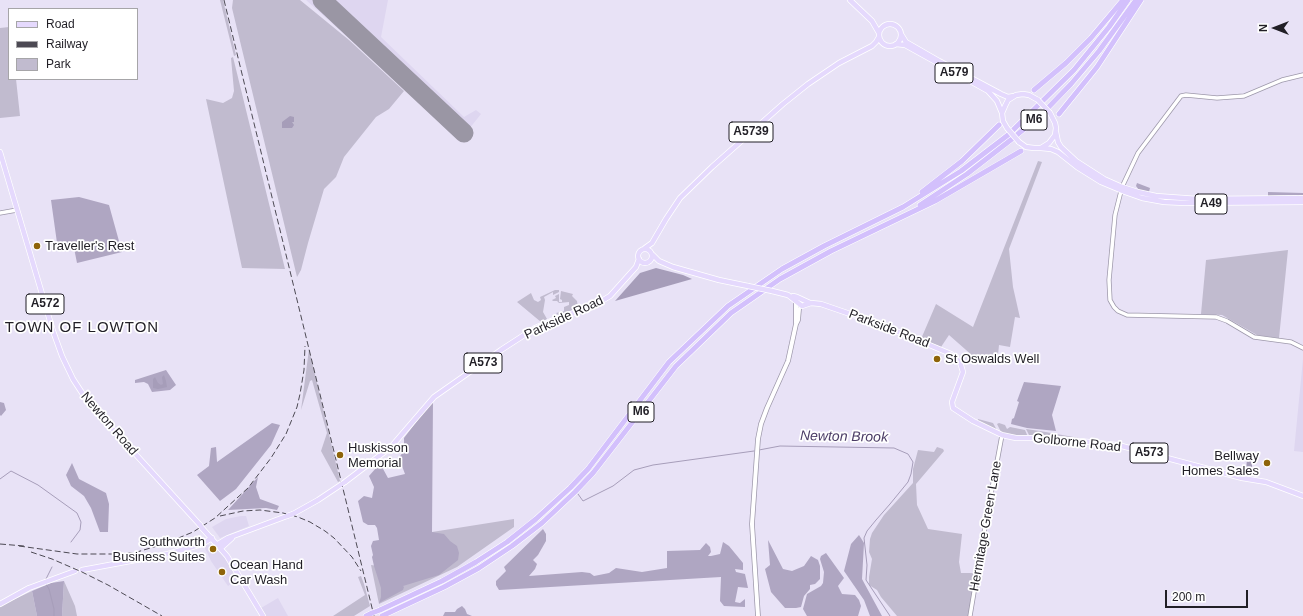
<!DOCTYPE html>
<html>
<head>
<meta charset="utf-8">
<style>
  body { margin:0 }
  #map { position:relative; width:1303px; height:616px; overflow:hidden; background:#e8e2f6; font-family:Arial,sans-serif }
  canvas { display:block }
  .legend { position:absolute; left:8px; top:8px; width:130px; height:72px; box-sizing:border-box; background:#fff; border:1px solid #a6a5a8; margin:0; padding:5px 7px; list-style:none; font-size:12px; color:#211f26 }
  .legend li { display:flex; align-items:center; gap:8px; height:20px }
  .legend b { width:20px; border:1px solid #a6a5a8 }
  .north { position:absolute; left:1255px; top:8px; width:40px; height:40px; -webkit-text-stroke:3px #fff; paint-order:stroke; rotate:270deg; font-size:11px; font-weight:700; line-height:16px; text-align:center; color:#211f26 }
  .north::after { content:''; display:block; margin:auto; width:14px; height:18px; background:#211f26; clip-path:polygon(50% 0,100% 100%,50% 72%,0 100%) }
  .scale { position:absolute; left:1165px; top:590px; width:83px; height:18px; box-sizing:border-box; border:2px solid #211f26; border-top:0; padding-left:5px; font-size:12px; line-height:14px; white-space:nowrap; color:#211f26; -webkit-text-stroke:3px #fff; paint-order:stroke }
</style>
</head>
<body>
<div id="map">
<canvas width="1303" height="616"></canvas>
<ul class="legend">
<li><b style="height:5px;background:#e5d9fd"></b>Road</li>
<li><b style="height:5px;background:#4c4953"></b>Railway</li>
<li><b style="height:11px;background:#c1bbcf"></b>Park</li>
</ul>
<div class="north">N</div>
<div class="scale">200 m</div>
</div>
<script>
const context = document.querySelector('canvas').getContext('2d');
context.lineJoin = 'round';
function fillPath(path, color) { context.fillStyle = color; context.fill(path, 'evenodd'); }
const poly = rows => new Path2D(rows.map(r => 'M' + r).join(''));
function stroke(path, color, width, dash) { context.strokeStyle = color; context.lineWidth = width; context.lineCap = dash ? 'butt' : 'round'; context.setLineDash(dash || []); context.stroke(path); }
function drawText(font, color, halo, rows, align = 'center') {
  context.font = font + ' Arial,sans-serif'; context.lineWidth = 3.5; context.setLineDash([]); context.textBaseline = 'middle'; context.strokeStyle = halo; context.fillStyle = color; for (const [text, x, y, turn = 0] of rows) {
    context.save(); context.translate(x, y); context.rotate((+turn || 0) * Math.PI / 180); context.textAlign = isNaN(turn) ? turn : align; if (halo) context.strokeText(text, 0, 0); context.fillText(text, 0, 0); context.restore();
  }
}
const built = poly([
  [306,0,388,0,381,37,464,117,476,110,481,114,461,139],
  [1303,359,1303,452,1294,451],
  [241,516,246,516,249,526,220,538,212,527,226,519],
  [213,544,225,558,238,579,228,586,211,561,204,546],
  [278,598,288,616,266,616,261,608]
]);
const green = poly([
  [220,0,223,0,236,55,234,56],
  [233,0,300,0,349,40,404,91,389,109,376,117,344,157,336,177,324,189,308,243,301,270,297,277,232,8],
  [9,27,9,79,16,79,20,116,0,118,0,28],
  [233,57,285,269,242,268,206,99,223,103,232,98,234,91,231,58],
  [1038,161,1042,162,1009,249,1013,287,1020,318,1015,317,1010,347,999,345,998,355,988,360,974,357,949,335,941,347,921,339,936,304,973,327],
  [1288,250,1279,338,1257,335,1222,315,1201,314,1206,260],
  [555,290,559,290,559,292,553,295,553,292,544,297,545,300,543,312,547,319,541,322,517,302,531,293,534,300,538,302,541,300,540,297],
  [561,291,573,294,572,296,577,301,578,308,558,315,556,313,564,311,564,307,569,305,569,302,559,303,557,301,553,301,552,300,556,298,555,296,559,294,559,302,562,302,562,300,560,299],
  [309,349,340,481,338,482,321,451,327,433,312,380,310,381,301,410],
  [978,419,993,423,998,432,978,421],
  [999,423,1005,425,1007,429,1010,427,1025,430,1028,437,1010,436,1001,432,997,424],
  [1026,429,1040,431,1090,440,1030,437],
  [937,447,943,449,944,451,916,484,917,505,928,529,962,534,959,562,961,573,976,573,970,616,897,616,881,597,877,590,869,585,869,577,872,559,869,552,870,539,872,533,884,515,913,483,913,469,918,450,934,452],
  [514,519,514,527,457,567,379,604,371,565,379,566,432,532],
  [361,576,364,584,370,606,354,616,333,616,365,595,358,577],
  [64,581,75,606,77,616,62,616],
  [32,591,37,616,0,616,0,606]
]);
const forest = poly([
  [1137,183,1150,188,1149,192,1139,190,1136,186],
  [1268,192,1303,193,1303,197,1299,197,1296,195,1268,196],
  [79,197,109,205,122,252,77,263,74,248,58,250,51,200],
  [166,370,176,385,170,390,152,392,148,384,144,382,135,383,135,380],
  [1024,382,1061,386,1052,415,1056,431,1027,428,1011,424,1012,419,1014,418,1019,402,1017,401],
  [433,400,432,532,444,534,450,541,457,546,459,553,458,560,439,575,403,586,404,587,403,590,379,603,381,597,381,588,374,566,372,557,373,555,371,546,373,541,379,540,377,528,375,525,368,525,363,522,358,501,364,496,372,498,374,487,369,476,376,468,382,467,388,478,405,474,399,458,404,450,404,438],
  [0,402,4,403,6,410,1,416,0,415],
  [272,423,280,425,271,445,236,489,220,501,197,475,209,466,211,448,216,447,217,462],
  [72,463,79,479,106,493,109,504,108,532,100,532,91,508,84,496,71,486,66,475],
  [258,477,256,487,260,499,279,506,277,510,266,508,228,510],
  [543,529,546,534,546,541,538,555,533,560,537,564,535,569,529,576,582,572,590,573,594,576,609,573,616,568,642,572,667,568,667,551,700,550,706,543,710,547,711,552,708,556,711,556,720,554,723,542,729,546,743,563,743,570,735,569,736,572,745,574,748,588,738,587,735,602,740,603,745,599,745,607,724,606,720,601,721,577,499,590,496,585,496,581,506,571,504,567],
  [859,535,864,543,862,579,882,616,870,616,864,600,844,571,851,544],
  [768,540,783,569,792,571,804,566,811,556,818,560,820,566,820,579,815,584,810,585,810,589,804,596,801,607,796,608,785,608,771,592,765,569,770,565],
  [826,553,844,578,838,586,842,594,855,595,859,600,861,606,858,616,807,616,803,609,807,594,821,586,823,583,824,572,820,559,821,556],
  [64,581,62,616,37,616,32,591,51,583],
  [462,606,465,609,467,614,472,616,443,616,445,612,455,612,457,609]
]);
const water = poly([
  [290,116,294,117,294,122,292,122,294,125,292,128,282,128,282,122],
  [656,268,683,275,692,279,615,301,640,273],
  [164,375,166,381,167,387,158,389,153,388,153,379,155,377,158,383,161,385,163,384,162,377],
  [1247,458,1252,459,1252,473,1246,472]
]);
const stream = poly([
  [759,450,780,446,894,448,908,454,913,462,911,474,908,482,890,504,876,520,867,531,864,538,867,565,866,580,890,616],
  [0,479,11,471,38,485,77,513,81,522,80,530,71,542],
  [578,494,583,501,613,486,634,470,653,465,754,451],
  [46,579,52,567],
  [46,584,49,589,54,609,54,616]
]);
const runway = poly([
  [322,0,464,133]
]);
const tertiary = poly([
  [1122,187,1138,153,1181,96,1186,95,1217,98,1244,96,1282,80,1303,75],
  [1121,191,1115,215,1109,280,1110,300,1114,307,1118,311,1127,315,1216,317,1227,321,1254,337,1291,342,1303,348],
  [0,213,17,210],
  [970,616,986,521,1002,435]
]);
const secondary = poly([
  [796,323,796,300],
  [758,616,752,524,758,439,761,424,767,408,788,361,796,324,798,320,799,309]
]);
const primary = poly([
  [850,0,872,21,879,33],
  '879 35a11 11 0 1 1 22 0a11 11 0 1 1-22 0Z',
  [901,34,906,42,939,61,1001,94,1008,97,1014,96],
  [896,44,905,45,988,91,997,101,1002,113],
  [1007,128,1003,121,1002,113,1005,106,1008,100,1016,95,1023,94,1029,95,1038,100],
  [1056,132,1058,142,1061,147,1076,161,1104,179,1122,187,1138,192,1156,196,1198,199,1303,198],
  [1019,142,1026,147,1034,148,1041,148,1049,143,1055,135,1056,128,1055,123,1050,113],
  [1041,148,1051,149,1058,152,1077,167,1101,182,1125,192,1142,198,1164,202,1185,203,1303,202],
  [0,152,53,331,62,356,73,379,88,402,200,525],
  [645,248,652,243,666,219,680,198,712,167,783,104,808,84,839,63,872,46,876,42,879,37],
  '638 256a7 7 0 1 1 14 0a7 7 0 1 1-14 0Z',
  [653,255,659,261,673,267,719,280,748,286],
  [772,291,788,295,802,306,811,303,821,304,856,316,884,326,951,354,960,362,963,372,952,402,953,408,973,421,1002,435,1016,438,1050,438,1118,445,1242,478,1266,482,1303,496],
  [793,296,797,297,810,303],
  [345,482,391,447,434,397,501,350,535,328,558,318,590,308,610,296,636,267,639,259],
  [293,514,318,500,342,484],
  [202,528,227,556,263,616],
  [218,544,228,538,287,516],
  [221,548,232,538],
  [82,570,168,554,202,544,212,538],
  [0,604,29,588,75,571]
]);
const motorway = poly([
  [1034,90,1066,63,1091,38,1123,0],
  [1059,114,1097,67,1141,0],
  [922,192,962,161,999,125],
  [920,205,967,174,1012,139,1042,114,1071,84,1099,51,1136,0],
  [380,610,442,581,476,562,507,542,536,519,570,488,588,469,669,362,728,306,782,269,824,246,903,207,961,171,1008,135,1074,70,1109,27,1128,0],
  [366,616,372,613],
  [382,616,444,587,479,568,512,546,542,523,575,492,593,473,676,366,731,313,780,279,831,251,935,201,1021,151]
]);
const rail = poly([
  [224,0,374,616],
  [220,516,243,511,260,510,283,513,298,517,310,522,325,531,334,538,352,557,361,571],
  [0,544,24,546],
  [19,546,77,554,122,554,137,552,164,544,193,532,215,518,248,488,271,458,286,434,297,407,300,394,304,370,305,346],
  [31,552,52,559,82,572,108,585,162,616]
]);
const primaryBridge = poly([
  [1038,100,1050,113],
  [1007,128,1019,142],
  [748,286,772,291],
  [342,484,345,482],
  [287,516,293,514],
  [200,525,202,528]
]);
const motorwayBridge = poly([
  [372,613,380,610]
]);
const markers = [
  [37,246,4,"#8e6409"],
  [937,359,4,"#8e6409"],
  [340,455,4,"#8e6409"],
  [1267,463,4,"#8e6409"],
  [213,549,4,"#8e6409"],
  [222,572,4,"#8e6409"]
];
const shields = [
  [954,73,38],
  [1034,120,26],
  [751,132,44],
  [1211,204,32],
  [45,304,38],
  [483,363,38],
  [641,412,26],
  [1149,453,38]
];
const shieldNames = [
  ["A579",954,73],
  ["M6",1034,120],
  ["A5739",751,132],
  ["A49",1211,204],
  ["A572",45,304],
  ["A573",483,363],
  ["M6",641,412],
  ["A573",1149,453]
];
const poiNames = [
  ["Traveller's Rest",45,246],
  ["St Oswalds Well",945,359],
  ["Huskisson",348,448],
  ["Memorial",348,463],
  ["Bellway",1259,456,"right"],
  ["Homes Sales",1259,471,"right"],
  ["Southworth",205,542,"right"],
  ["Business Suites",205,557,"right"],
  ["Ocean Hand",230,565],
  ["Car Wash",230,580]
];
const streetNames = [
  ["Parkside Road",564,318,-25],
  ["Parkside Road",889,329,21],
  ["Newton Road",109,424,49],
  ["Golborne Road",1077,443,6],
  ["Hermitage Green Lane",986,526,-80]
];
const waterNames = [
  ["Newton Brook",844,437,1]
];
const quarterNames = [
  ["TOWN OF LOWTON",82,328]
];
fillPath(built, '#ded6f0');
fillPath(green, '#c1bbcf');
fillPath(forest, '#afa6c2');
fillPath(water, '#a69db9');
stroke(stream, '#a69db9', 1);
stroke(runway, '#9a96a4', 19);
stroke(tertiary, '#9d98aa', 5);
stroke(secondary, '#9d98aa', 5.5);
stroke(primary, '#fff', 6);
stroke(motorway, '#fff', 6);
stroke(tertiary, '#fff', 3.5);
stroke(secondary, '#fff', 4);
stroke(primary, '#e5d9fd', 4.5);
stroke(motorway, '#d3c0fc', 5);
stroke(rail, '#4c4953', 1, [6, 3]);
stroke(primaryBridge, '#fff', 6, []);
stroke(motorwayBridge, '#fff', 6, []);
stroke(primaryBridge, '#e5d9fd', 4.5);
stroke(motorwayBridge, '#d3c0fc', 5);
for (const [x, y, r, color] of markers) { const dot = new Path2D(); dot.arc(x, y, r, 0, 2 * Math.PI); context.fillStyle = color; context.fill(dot); stroke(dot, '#fff', 1.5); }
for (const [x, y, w] of shields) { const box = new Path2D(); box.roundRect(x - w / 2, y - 10, w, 20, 3); context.fillStyle = '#fff'; context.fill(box); stroke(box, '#211f26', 1); }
drawText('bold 12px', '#211f26', null, shieldNames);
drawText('13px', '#211f26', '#fff', poiNames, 'left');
drawText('13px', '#211f26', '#fff', streetNames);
drawText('italic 14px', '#4b3c66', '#fff', waterNames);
context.letterSpacing = '1px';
drawText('15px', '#211f26', '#fff', quarterNames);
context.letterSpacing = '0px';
</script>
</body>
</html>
